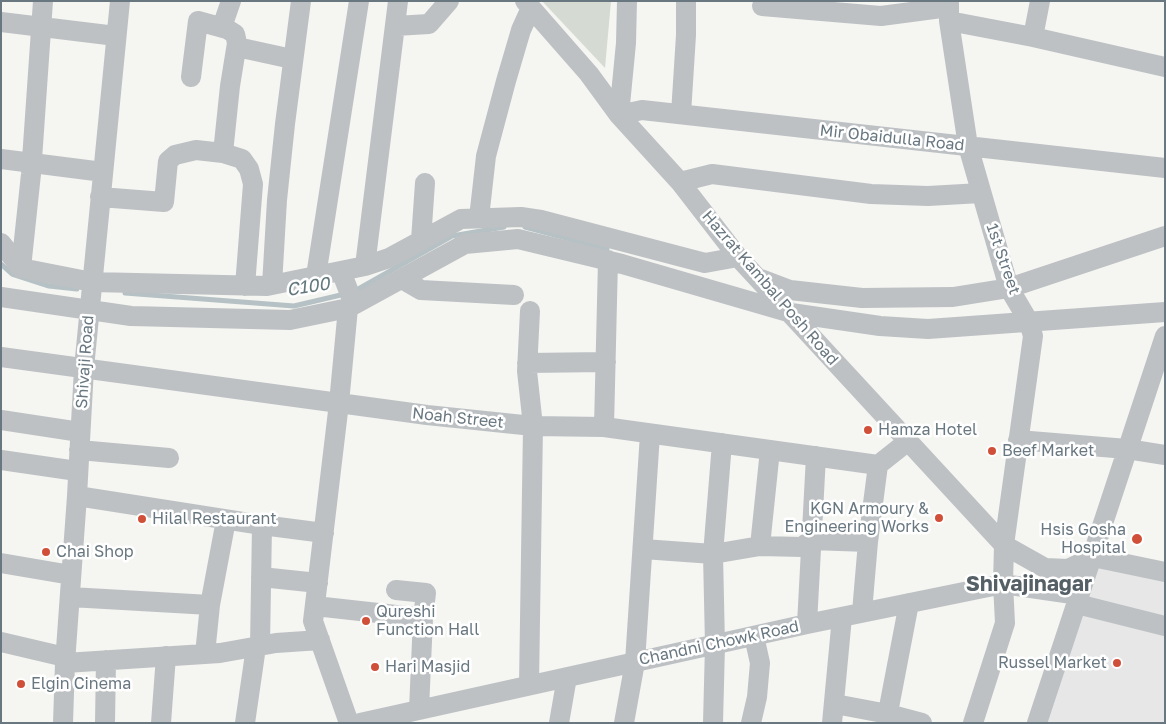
<!DOCTYPE html>
<html>
<head>
<meta charset="utf-8">
<style>
  body { margin:0 }
  #map { position:relative; width:1166px; height:724px; overflow:hidden; background:#f5f5f2; font-family:"Golos Text",sans-serif }
  canvas { display:block }
  .frame { position:absolute; inset:0; border:2px solid #687780; pointer-events:none }
</style>
</head>
<body>
<div id="map">
<canvas width="1166" height="724"></canvas>
<div class="frame"></div>
</div>
<script>
const context = document.querySelector('canvas').getContext('2d');
context.lineJoin = 'round';
function fillPath(path, color) { context.fillStyle = color; context.fill(path, 'evenodd'); }
const poly = rows => new Path2D(rows.map(r => 'M' + r).join(''));
function stroke(path, color, width, dash) { context.strokeStyle = color; context.lineWidth = width; context.lineCap = dash ? 'butt' : 'round'; context.setLineDash(dash || []); context.stroke(path); }
function drawText(font, color, halo, rows, align = 'center') {
  context.font = font + ' "Golos Text",sans-serif'; context.lineWidth = 5; context.setLineDash([]); context.textBaseline = 'middle'; context.strokeStyle = halo; context.fillStyle = color; for (const [text, x, y, turn = 0] of rows) {
    context.save(); context.translate(x, y); context.rotate((+turn || 0) * Math.PI / 180); context.textAlign = isNaN(turn) ? turn : align; if (halo) context.strokeText(text, 0, 0); context.fillText(text, 0, 0); context.restore();
  }
}
const built = poly([
  [1098,563,1165,577,1165,723,1047,723]
]);
const green = poly([
  [542,1,611,1,605,68]
]);
const stream = poly([
  [525,227,607,249],
  [1,264,12,274,49,286,77,289],
  [353,292,452,236,504,227],
  [125,293,294,306,345,294]
]);
const minor = poly([
  [525,1,589,74,619,115,680,182,738,257,1004,545,1003,584,1005,623,973,723],
  [949,1,949,21,968,146,1009,288,1029,322,1033,336,1004,545,1045,568,1068,569,1093,557],
  [762,6,881,16,949,7],
  [949,21,1033,37,1165,67],
  [1,22,116,36],
  [395,26,429,24,449,1],
  [222,27,231,1],
  [1033,37,1040,1],
  [237,47,292,59],
  [191,77,198,21,227,29,235,34,237,43,230,86,223,153],
  [681,114,686,35,686,1],
  [619,115,642,110,1165,168],
  [619,115,626,43,627,1],
  [1,159,103,172],
  [680,182,712,174,871,194,928,196,981,193],
  [100,197,164,202,168,161,175,155,196,150,223,153,242,159,249,169,253,184,245,286],
  [479,218,486,156,506,81,521,30,531,8],
  [421,240,425,183],
  [1,243,21,268,92,282,267,286,365,266,389,258,461,219,521,217,541,220,705,263,738,257],
  [365,266,398,1],
  [21,268,31,174,43,1],
  [341,271,354,305],
  [316,276,359,1],
  [402,279,421,290,514,295],
  [761,279,790,290,862,298,953,297,1009,288,1165,236],
  [272,285,277,200,285,124,301,1],
  [1,297,131,316,290,320,348,308],
  [1,357,427,415,533,426,604,427,878,465,907,442],
  [527,363,606,362],
  [1,420,80,432],
  [604,427,608,260],
  [1018,440,1127,449,1165,455],
  [79,450,169,458],
  [1,460,77,471],
  [77,496,262,525,324,533],
  [760,546,802,547,811,540,868,542],
  [643,549,713,554,760,546,770,450],
  [1093,557,1165,572],
  [1,563,71,575],
  [261,577,318,583],
  [396,590,426,593,423,618],
  [70,597,210,605,226,520],
  [1077,604,1165,626],
  [315,606,423,618,419,710],
  [862,612,868,542,878,465],
  [807,624,816,456],
  [1,642,65,657],
  [260,646,262,525],
  [205,654,210,605],
  [65,663,220,653,276,643,320,640],
  [529,685,533,426,527,371,530,311],
  [835,704,888,714,922,723],
  [63,723,65,663,77,496,84,368,120,1],
  [105,723,106,660],
  [161,723,166,656],
  [245,723,256,647],
  [349,723,313,621,339,403,348,308,465,244,518,239,622,264,791,313,880,326,928,329,1165,312],
  [360,723,807,624,1003,584,1079,595],
  [559,723,567,677],
  [624,723,635,662,650,434],
  [713,723,715,645,713,554,722,443],
  [751,723,757,697,760,663,754,636],
  [832,723,842,617],
  [886,723,909,603],
  [1037,723,1165,336]
]);
const markers = [
  [868,430,5,"#d04f38"],
  [992,451,5,"#d04f38"],
  [939,518,5,"#d04f38"],
  [142,519,5,"#d04f38"],
  [1137,539,6,"#d04f38"],
  [46,552,5,"#d04f38"],
  [366,621,5,"#d04f38"],
  [1117,663,5,"#d04f38"],
  [375,667,5,"#d04f38"],
  [21,684,5,"#d04f38"]
];
const streetNames = [
  ["Mir Obaidulla Road",892,138,6],
  ["1st Street",1003,259,71],
  ["Hazrat Kambal Posh Road",770,288,49],
  ["Shivaji Road",85,362,-86],
  ["Noah Street",458,418,6],
  ["Chandni Chowk Road",719,643,-12]
];
const poiNames = [
  ["Hamza Hotel",878,430],
  ["Beef Market",1002,451],
  ["KGN Armoury &",929,509,"right"],
  ["Engineering Works",929,527,"right"],
  ["Hilal Restaurant",152,519],
  ["Hsis Gosha",1126,530,"right"],
  ["Hospital",1126,548,"right"],
  ["Chai Shop",56,552],
  ["Qureshi",376,612],
  ["Function Hall",376,630],
  ["Russel Market",1107,663,"right"],
  ["Hari Masjid",385,667],
  ["Elgin Cinema",31,684]
];
const waterNames = [
  ["C100",308,287,-9]
];
const districtNames = [
  ["Shivajinagar",1029,584]
];
fillPath(built, '#e6e7e6');
fillPath(green, '#d5dad2');
stroke(stream, '#b5c1c4', 5);
stroke(minor, '#bdc1c4', 20);
for (const [x, y, r, color] of markers) { const dot = new Path2D(); dot.arc(x, y, r, 0, 2 * Math.PI); context.fillStyle = color; context.fill(dot); stroke(dot, '#fff', 2); }
drawText('16px', '#687780', '#fff', streetNames);
drawText('16px', '#687780', '#fff', poiNames, 'left');
drawText('italic 18px', '#63787d', '#fff', waterNames);
drawText('bold 21px', '#556066', '#fff', districtNames);
</script>
</body>
</html>
